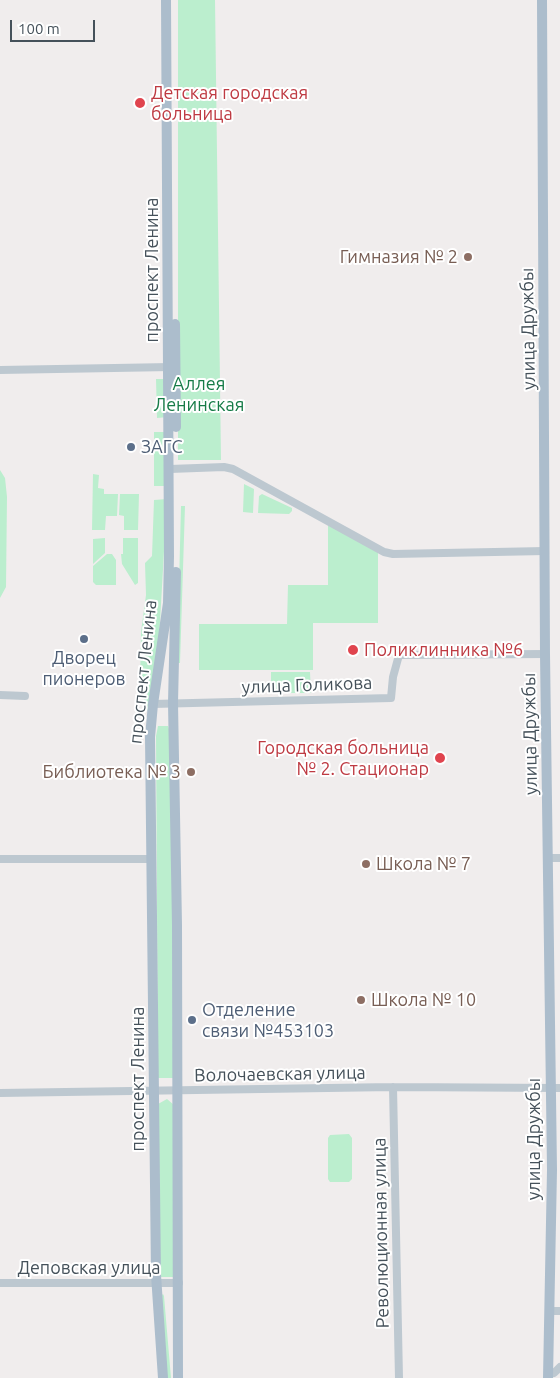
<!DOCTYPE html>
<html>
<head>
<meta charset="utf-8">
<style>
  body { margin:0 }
  #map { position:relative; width:560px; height:1378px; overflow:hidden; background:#f0eded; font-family:Ubuntu,sans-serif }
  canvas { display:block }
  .scale { position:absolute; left:10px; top:20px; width:85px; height:22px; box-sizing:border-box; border:2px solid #45515a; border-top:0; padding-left:6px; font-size:15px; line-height:18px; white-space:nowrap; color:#45515a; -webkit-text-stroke:4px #fff; paint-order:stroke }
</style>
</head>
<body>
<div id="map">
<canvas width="560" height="1378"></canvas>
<div class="scale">100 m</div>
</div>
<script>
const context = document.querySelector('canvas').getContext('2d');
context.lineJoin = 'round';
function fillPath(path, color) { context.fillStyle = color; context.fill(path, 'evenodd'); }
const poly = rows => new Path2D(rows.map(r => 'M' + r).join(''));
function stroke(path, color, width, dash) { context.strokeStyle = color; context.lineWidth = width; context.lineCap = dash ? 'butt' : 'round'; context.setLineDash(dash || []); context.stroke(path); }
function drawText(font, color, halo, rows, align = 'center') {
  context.font = font + ' Ubuntu,sans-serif'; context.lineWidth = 4; context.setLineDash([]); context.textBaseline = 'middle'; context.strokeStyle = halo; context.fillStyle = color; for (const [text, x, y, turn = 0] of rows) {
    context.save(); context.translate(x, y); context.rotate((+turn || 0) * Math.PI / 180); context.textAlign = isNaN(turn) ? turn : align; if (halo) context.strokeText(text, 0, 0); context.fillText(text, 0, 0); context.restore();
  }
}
const green = poly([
  [178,0,215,0,221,460,178,460],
  [156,379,167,379,168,417,157,418],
  [154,432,167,432,168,486,154,486],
  [0,470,5,478,7,497,6,587,0,598],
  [93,474,99,475,98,488,104,489,104,494,118,494,117,516,106,516,105,530,92,530],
  [244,484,254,489,253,513,243,512],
  [120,494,139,494,138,530,124,530,124,516,119,515],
  [262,494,292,508,292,511,289,514,258,513,259,496],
  [167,499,158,657,149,715,140,686,141,632,146,595,145,563,152,556,154,500],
  [181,506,185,506,180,663,177,663],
  [328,525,378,551,378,623,313,623,313,670,199,670,199,624,287,624,288,585,328,585],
  [105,538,105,553,93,564,93,539],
  [123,538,138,538,138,583,135,585,122,564,121,554,123,554],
  [107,554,112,554,116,560,116,585,96,585,93,582,93,566],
  [271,672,310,672,311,693,271,693],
  [158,726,168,726,171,734,175,1078,158,1078,156,736],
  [167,1099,174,1105,174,1277,160,1277,158,1104],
  [349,1134,352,1138,352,1179,349,1182,330,1182,328,1179,328,1138,330,1135],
  [163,1294,164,1296,171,1378,167,1378,161,1296]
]);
const minor = poly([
  [0,370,171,367],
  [170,469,224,467,233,469,384,552,393,554,545,551],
  [0,695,25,696],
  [153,704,391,698,393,677,399,655,545,654],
  [549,858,560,858],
  [0,859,151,859],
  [393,1087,399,1378],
  [0,1093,393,1087,560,1088],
  [0,1283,179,1283],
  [550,1311,560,1311],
  [548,1374,554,1373,560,1367]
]);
const major = poly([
  [542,0,545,654,552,1170,548,1378],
  [175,324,176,427],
  [176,572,173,703,177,925,178,1378],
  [163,1378,156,1275,150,737,153,704,168,603,169,556,166,0]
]);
const markers = [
  [140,103,6,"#e0444e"],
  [468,257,5,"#8d6e63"],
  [131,447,5,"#5c6f8a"],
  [84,639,5,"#5c6f8a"],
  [353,650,6,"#e0444e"],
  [440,758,6,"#e0444e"],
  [191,772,5,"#8d6e63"],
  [366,864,5,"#8d6e63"],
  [361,1000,5,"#8d6e63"],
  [192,1020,5,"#5c6f8a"]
];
const healthNames = [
  ["Детская городская",151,93],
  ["больница",151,114],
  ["Поликлинника №6",364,650],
  ["Городская больница",429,748,"right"],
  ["№ 2. Стационар",429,769,"right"]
];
const educationNames = [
  ["Гимназия № 2",458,257],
  ["Библиотека № 3",181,772],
  ["Школа № 7",376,864,"left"],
  ["Школа № 10",371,1000,"left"]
];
const streetNames = [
  ["проспект Ленина",152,270,-90],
  ["улица Дружбы",528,329,-91],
  ["проспект Ленина",143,672,-84],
  ["улица Голикова",307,685,-2],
  ["улица Дружбы",530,734,-91],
  ["Волочаевская улица",280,1074,-1],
  ["проспект Ленина",138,1079,-90],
  ["улица Дружбы",534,1139,-90],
  ["Революционная улица",381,1233,-91],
  ["Деповская улица",89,1268]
];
const parkNames = [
  ["Аллея",199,384],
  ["Ленинская",199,405]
];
const serviceNames = [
  ["ЗАГС",141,447],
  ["Дворец",84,658,"center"],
  ["пионеров",84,679,"center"],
  ["Отделение",202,1010],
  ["связи №453103",202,1031]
];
fillPath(green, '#bbeece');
stroke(minor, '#bdc8d0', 8);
stroke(major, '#acbdcc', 10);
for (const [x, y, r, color] of markers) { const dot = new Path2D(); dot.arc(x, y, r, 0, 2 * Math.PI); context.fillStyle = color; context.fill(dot); stroke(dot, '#fff', 2); }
drawText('18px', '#be3a42', '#fff', healthNames, 'left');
drawText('18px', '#785e54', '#fff', educationNames, 'right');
drawText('18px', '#45515a', '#fff', streetNames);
drawText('18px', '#167b47', '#fff', parkNames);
drawText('18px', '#4e5e75', '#fff', serviceNames, 'left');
</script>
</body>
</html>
